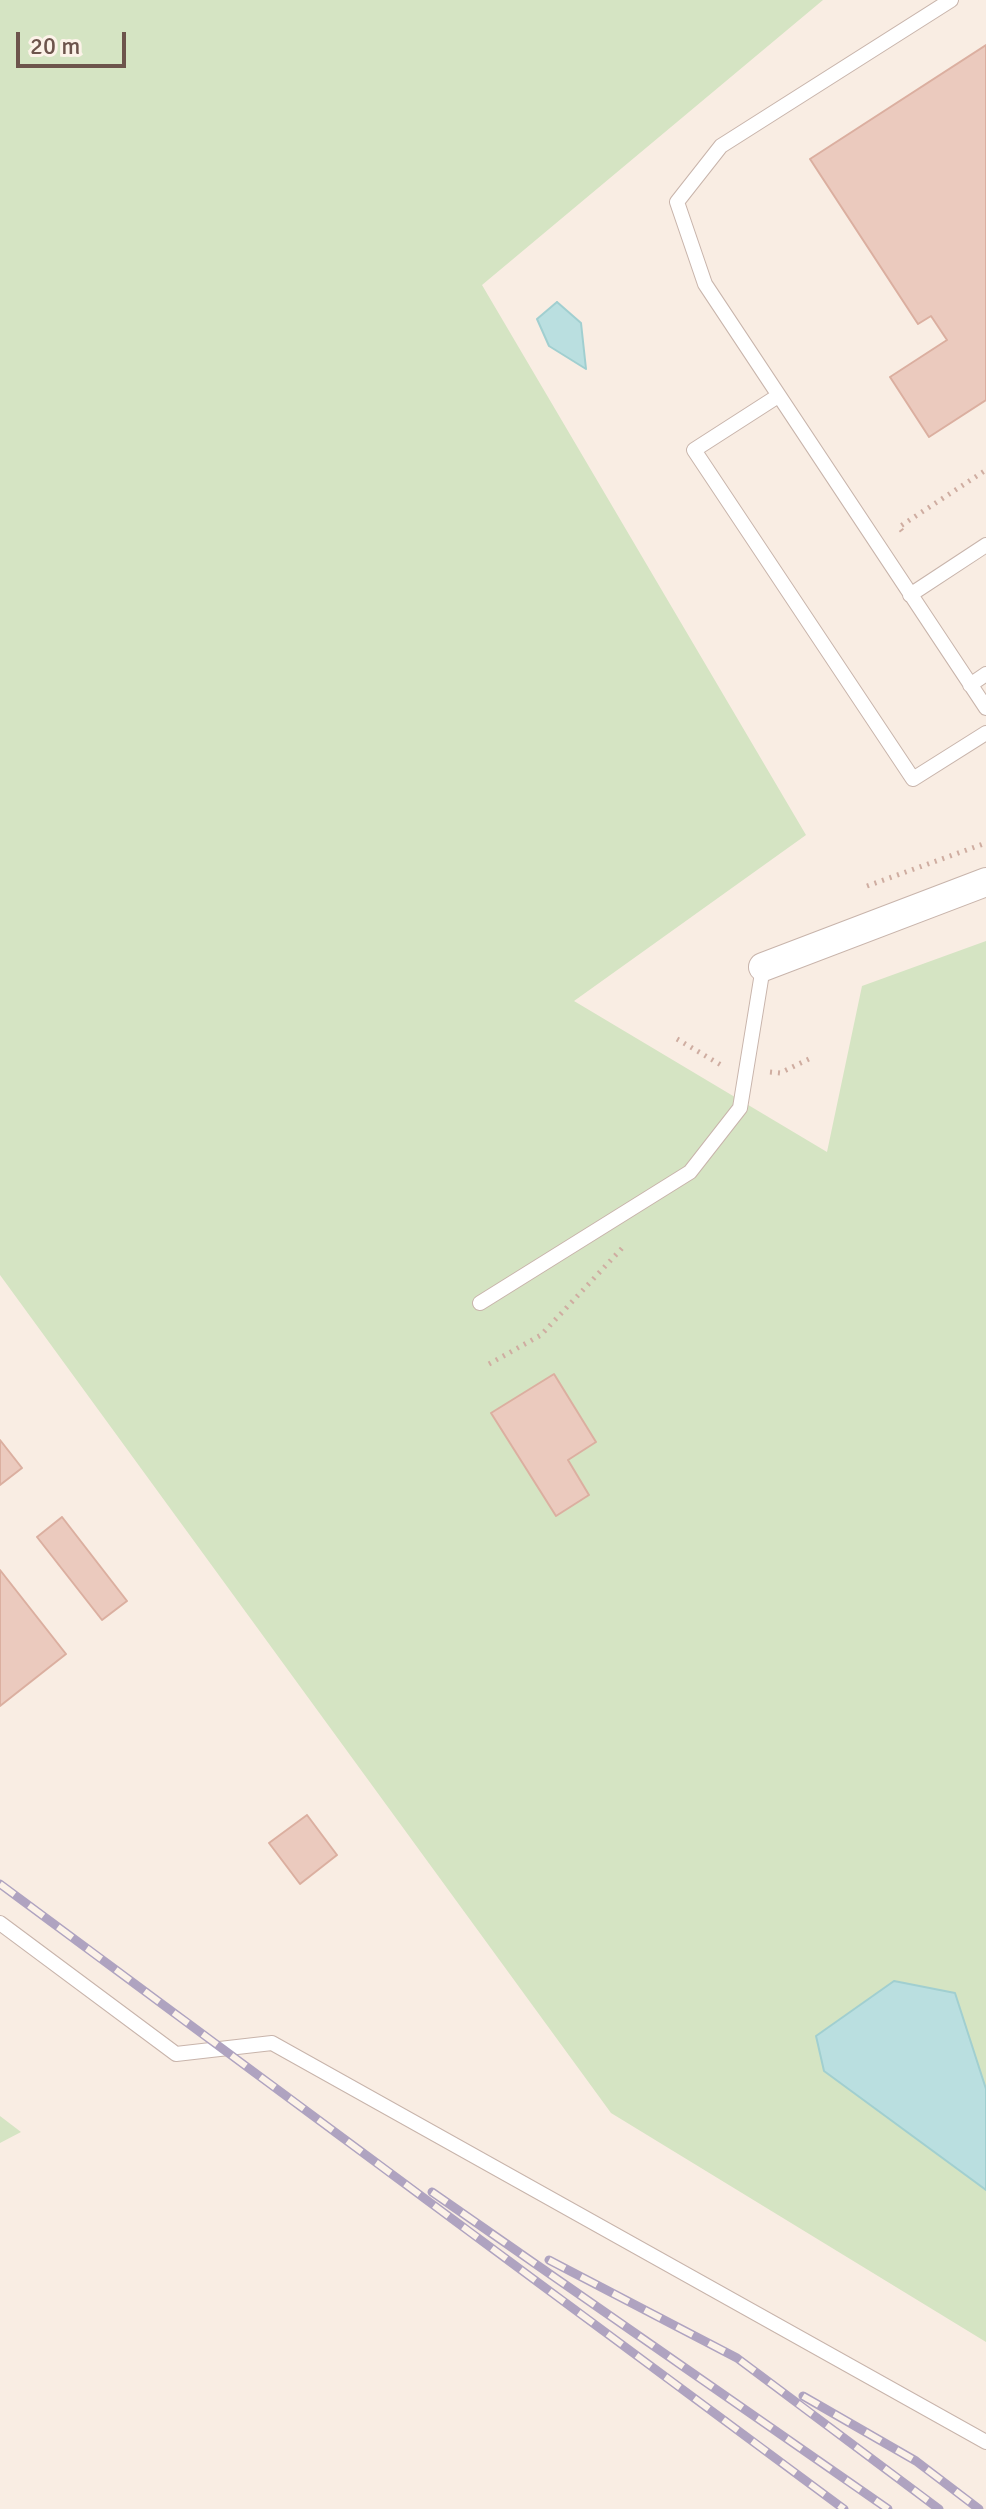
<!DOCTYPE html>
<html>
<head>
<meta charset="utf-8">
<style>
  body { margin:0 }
  #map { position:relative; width:986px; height:2509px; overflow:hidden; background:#f9ede3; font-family:Signika,sans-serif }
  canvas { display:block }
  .scale { position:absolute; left:16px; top:32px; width:110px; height:36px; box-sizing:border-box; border:4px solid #6d544c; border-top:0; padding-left:10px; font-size:24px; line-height:28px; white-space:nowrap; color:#6d544c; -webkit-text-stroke:6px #fcf2e8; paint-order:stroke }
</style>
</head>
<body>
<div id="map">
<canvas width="986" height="2509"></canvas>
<div class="scale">20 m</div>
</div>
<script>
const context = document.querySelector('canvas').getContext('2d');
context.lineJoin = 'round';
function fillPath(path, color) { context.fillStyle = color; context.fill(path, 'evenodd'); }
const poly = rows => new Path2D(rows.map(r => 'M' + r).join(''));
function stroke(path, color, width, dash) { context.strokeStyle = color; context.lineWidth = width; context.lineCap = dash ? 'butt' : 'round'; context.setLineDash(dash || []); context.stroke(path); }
const green = poly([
  [0,0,823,0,482,285,806,835,574,1001,827,1152,862,986,986,941,986,2342,611,2113,0,1275],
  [0,2116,21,2132,0,2143]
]);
const water = poly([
  [557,302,581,323,586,369,549,346,537,319,557,302],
  [894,1981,955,1993,986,2089,986,2190,824,2071,816,2036,894,1981]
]);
const building = poly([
  [986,45,986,400,929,437,890,377,947,340,931,316,918,324,810,159,986,45],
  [554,1374,596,1442,568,1460,589,1495,556,1516,491,1413,554,1374],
  [0,1440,22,1468,0,1485,0,1440],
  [62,1517,127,1601,102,1620,37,1537,62,1517],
  [0,1570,66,1654,0,1706,0,1570],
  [307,1815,337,1855,300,1884,269,1843,307,1815]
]);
const path = poly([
  [902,531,899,527,986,470],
  [867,886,986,843],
  [677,1039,721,1065],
  [770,1072,780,1073,811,1058],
  [489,1364,541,1335,625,1245]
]);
const lane = poly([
  [951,0,721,146,677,202,705,284,986,708],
  [778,396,694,450,913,779,986,733],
  [910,595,986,545],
  [970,685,986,674],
  [480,1303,690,1172,740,1108,763,967],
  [0,1923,176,2054,272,2043,986,2442]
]);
const street = poly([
  [763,967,986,882]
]);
const rail = poly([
  [0,1884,844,2509],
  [432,2192,888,2509],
  [549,2260,737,2358,939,2509],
  [803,2396,916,2461,979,2509]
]);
fillPath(green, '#d5e4c3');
fillPath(water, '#badfe0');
stroke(water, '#a1cfd0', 2);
fillPath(building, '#ebcabe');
stroke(building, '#dbafa0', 2);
stroke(lane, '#c8b4ab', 16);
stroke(street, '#c8b4ab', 30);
stroke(path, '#cfada1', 5, [2, 6]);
stroke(lane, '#fff', 14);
stroke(street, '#fff', 28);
stroke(rail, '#afa3c0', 9);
stroke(rail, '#fcf2e8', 6, [18]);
</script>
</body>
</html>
